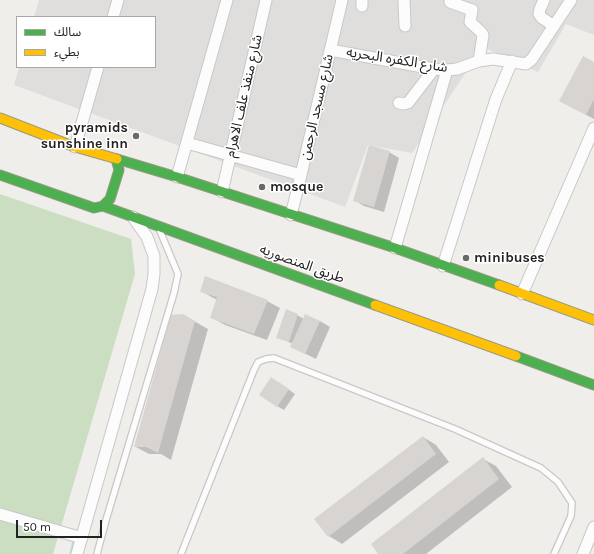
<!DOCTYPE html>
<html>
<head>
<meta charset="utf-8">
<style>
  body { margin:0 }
  #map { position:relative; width:594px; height:554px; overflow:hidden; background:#f0eeeb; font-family:Karla,"Noto Sans Arabic",sans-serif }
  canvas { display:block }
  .legend { position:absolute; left:16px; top:16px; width:140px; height:52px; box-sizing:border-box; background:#fff; border:1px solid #a7a7a7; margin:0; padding:5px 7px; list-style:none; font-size:12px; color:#222 }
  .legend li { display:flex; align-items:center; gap:8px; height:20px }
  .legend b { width:20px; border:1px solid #a7a7a7 }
  .scale { position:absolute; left:16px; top:520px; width:86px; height:18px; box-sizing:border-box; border:2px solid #222; border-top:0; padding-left:5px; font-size:12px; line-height:14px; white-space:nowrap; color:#222; -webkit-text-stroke:3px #fff; paint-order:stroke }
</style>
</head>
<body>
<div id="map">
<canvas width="594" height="554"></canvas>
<ul class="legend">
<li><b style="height:5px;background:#4caf50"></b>سالك</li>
<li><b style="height:5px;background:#ffc107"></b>بطيء</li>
</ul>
<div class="scale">50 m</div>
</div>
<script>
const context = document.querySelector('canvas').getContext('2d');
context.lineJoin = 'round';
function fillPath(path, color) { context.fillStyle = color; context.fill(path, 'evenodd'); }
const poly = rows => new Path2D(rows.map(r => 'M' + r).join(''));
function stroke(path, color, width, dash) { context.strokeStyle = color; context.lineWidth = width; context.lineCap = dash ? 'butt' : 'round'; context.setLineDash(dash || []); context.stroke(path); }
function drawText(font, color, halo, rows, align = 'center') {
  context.font = font + ' Karla,"Noto Sans Arabic",sans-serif'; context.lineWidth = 3; context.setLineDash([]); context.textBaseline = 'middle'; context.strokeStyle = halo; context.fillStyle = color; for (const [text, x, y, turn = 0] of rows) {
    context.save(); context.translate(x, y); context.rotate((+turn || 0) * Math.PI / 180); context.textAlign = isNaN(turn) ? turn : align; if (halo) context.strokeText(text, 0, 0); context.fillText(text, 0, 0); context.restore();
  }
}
const residential = poly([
  [39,0,594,0,594,35,566,24,538,72,483,47,412,153,368,145,345,207,14,85,19,67,155,67,155,17,34,17]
]);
const forest = poly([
  [0,194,131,239,135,274,53,554,0,554]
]);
const shadow = poly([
  [594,63,594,119,560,101],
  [389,152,399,158,384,212,364,206,354,200],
  [201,291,267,301,280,308,267,340,225,325,211,317,217,300],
  [183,315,208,329,171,460,161,454,149,454,136,447],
  [297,315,304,319,320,321,330,327,316,359,292,347,293,344,277,337],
  [278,382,295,394,284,410,277,406],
  [423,437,436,445,449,462,342,544,329,536],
  [483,459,496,466,512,487,426,554,380,554]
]);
const stream = poly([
  [71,554,74,542]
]);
const building = poly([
  [583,56,594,62,594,99,586,115,559,101],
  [369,145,390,151,374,207,353,201],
  [205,276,268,300,254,334,210,318,217,297,200,292],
  [286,309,298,314,289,342,276,338],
  [183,314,195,321,158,453,146,447,134,447,171,315],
  [305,314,320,321,305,354,290,347],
  [271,377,289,389,277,407,259,395],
  [423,436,436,454,328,537,314,519],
  [483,457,499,479,403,554,378,554,371,544]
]);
const lane = poly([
  [97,554,106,520,174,293,178,274,160,231],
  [181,554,254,370,258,362,266,359,274,358,455,429,541,468,558,482,572,503,571,516,554,554]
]);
const street = poly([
  [362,0,362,6],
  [404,0,405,26],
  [544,0,540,9,539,14,542,18,554,26],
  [450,2,472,10,470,22,481,32,483,35,479,61],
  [113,17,118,0],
  [330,50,434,69,447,70,457,69,479,61,493,59,526,64,532,59,571,0],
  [399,103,404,104,408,103,434,69],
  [187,143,301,175],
  [75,147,98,67],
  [177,177,227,0],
  [222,192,266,0],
  [291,215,301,175,342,0],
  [395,248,447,70],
  [443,266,496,99,512,61],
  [522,294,594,128],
  [0,514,82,538],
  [77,554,152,289,154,274,154,256,147,237,133,217],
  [583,554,594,527]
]);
const fast = poly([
  [117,159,177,177,395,248,499,285],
  [0,175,94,208,103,206,375,305],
  [103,206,110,199,119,170,116,159],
  [516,356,594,385]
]);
const slow = poly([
  [0,118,75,147,117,159],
  [499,285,594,320],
  [375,305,516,356]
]);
const markers = [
  [136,136,4,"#6a6968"],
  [262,187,4,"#6a6968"],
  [466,258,4,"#6a6968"]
];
const streetNames = [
  ["شارع الكفره البحريه",397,60,9],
  ["شارع منفذ علف الاهرام",244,96,-77],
  ["شارع مسجد الرحمن",317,107,-77],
  ["طريق المنصوريه",302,264,20]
];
const poiNames = [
  ["pyramids",128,128,"right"],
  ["sunshine inn",128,144,"right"],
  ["mosque",270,187],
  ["minibuses",474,258]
];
fillPath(residential, '#dfdedc');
fillPath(forest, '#cbdec1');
fillPath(shadow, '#0003');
stroke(stream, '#bfdbe3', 3.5);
fillPath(building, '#d7d4d2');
stroke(lane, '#c9c8c7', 8);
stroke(street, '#c9c8c7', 13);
stroke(fast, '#999a82', 11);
stroke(slow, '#999a82', 11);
stroke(lane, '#fdfcfc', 5.5);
stroke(street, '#fdfcfc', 11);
stroke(fast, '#4caf50', 9);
stroke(slow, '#ffc107', 9);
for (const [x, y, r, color] of markers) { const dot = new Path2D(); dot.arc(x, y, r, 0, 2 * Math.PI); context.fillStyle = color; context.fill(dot); stroke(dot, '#fff', 1.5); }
drawText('14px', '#222', '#fff', streetNames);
drawText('bold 14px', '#222', '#fff', poiNames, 'left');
</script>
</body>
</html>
